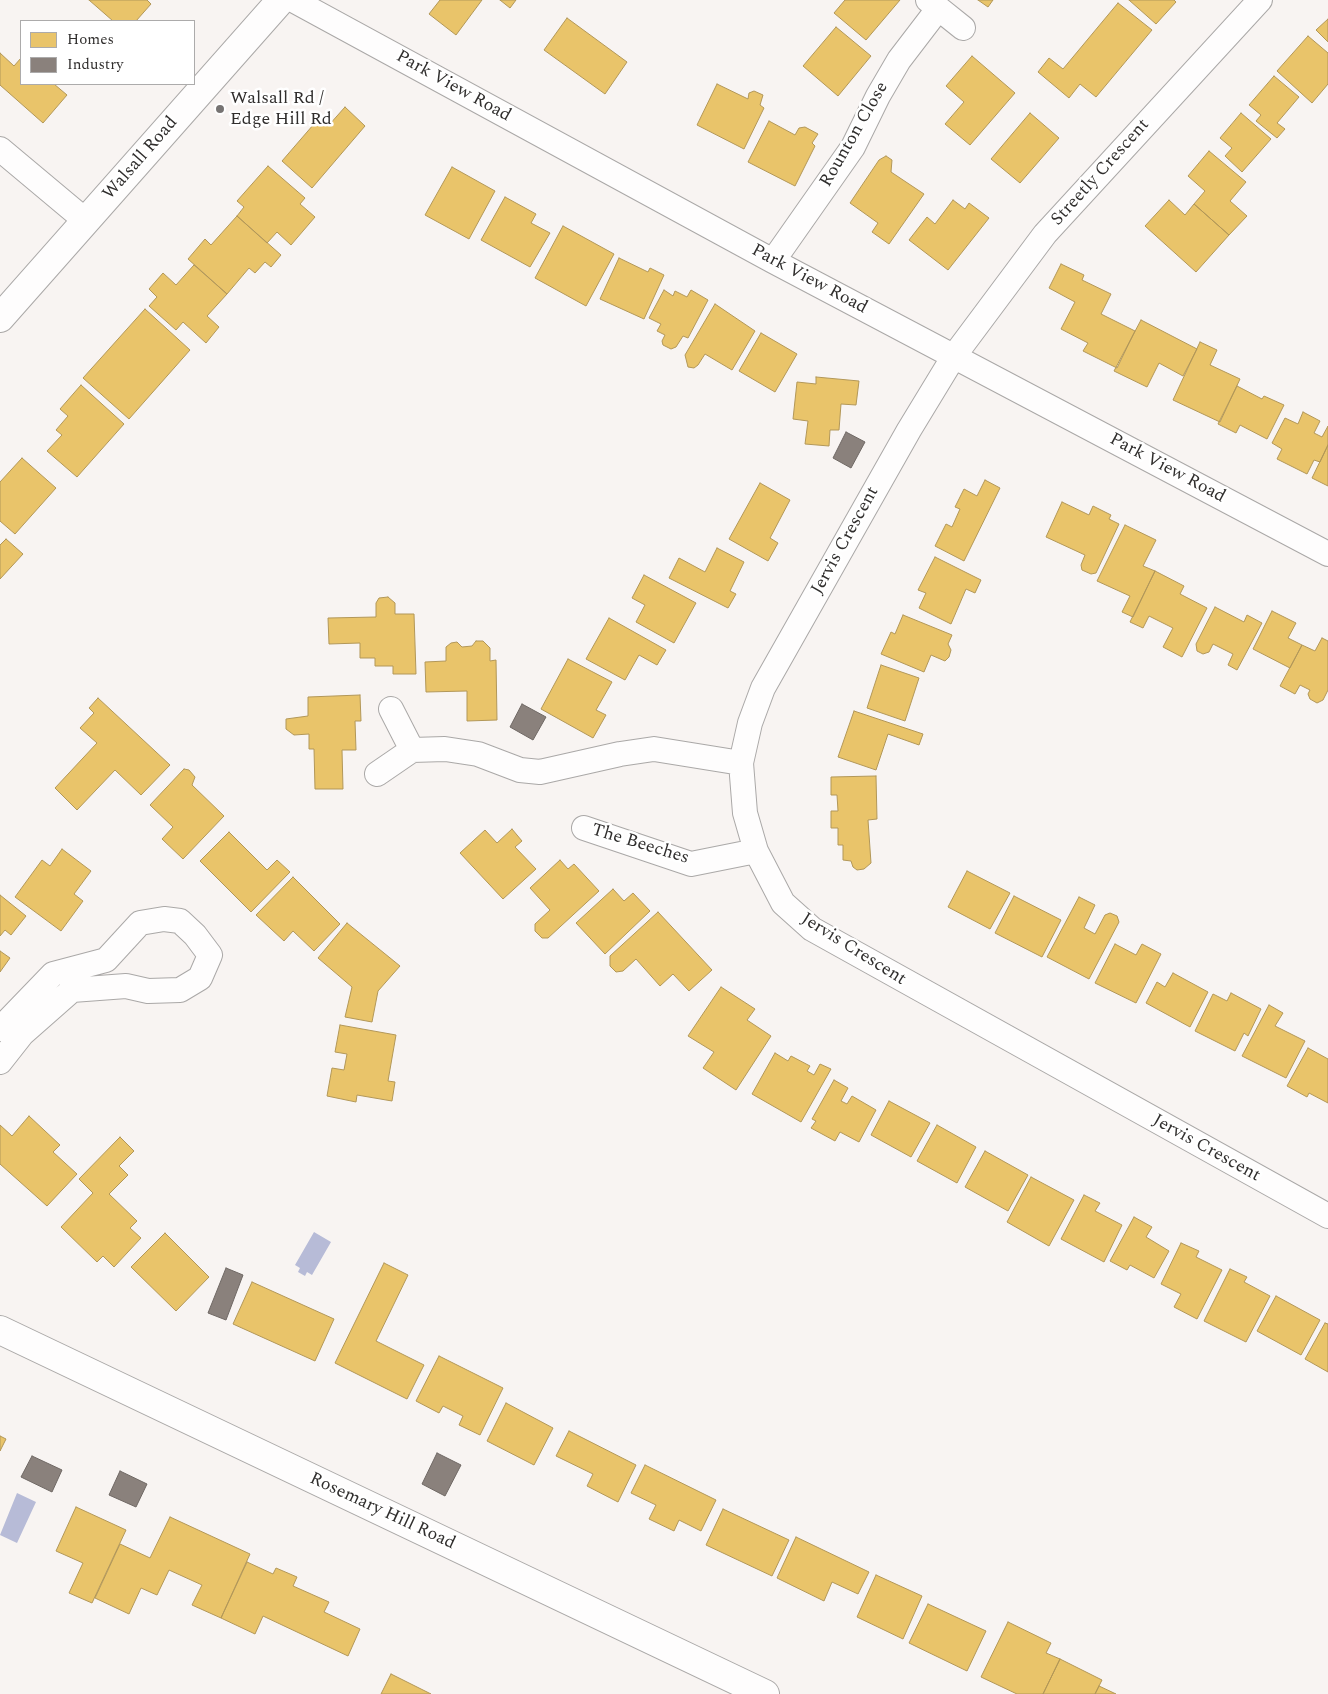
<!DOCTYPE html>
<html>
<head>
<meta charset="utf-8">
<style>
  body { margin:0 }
  #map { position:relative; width:1328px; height:1694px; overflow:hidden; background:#f8f4f2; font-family:Spectral,serif }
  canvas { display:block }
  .legend { position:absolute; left:20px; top:20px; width:175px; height:65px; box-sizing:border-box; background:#fff; border:1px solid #acabab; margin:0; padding:6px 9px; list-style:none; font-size:15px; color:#302e2d }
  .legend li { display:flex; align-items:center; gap:10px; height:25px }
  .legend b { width:25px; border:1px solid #acabab }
</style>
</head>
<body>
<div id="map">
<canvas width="1328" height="1694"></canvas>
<ul class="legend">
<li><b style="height:14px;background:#e9c46a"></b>Homes</li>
<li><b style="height:14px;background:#8a817c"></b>Industry</li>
</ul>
</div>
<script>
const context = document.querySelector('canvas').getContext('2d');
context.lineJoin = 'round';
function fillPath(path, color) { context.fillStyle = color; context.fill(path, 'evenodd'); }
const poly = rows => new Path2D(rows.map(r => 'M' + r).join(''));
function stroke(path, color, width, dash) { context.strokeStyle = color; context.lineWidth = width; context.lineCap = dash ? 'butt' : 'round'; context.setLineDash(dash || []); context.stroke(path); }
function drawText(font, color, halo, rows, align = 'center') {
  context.font = font + ' Spectral,serif'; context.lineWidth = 5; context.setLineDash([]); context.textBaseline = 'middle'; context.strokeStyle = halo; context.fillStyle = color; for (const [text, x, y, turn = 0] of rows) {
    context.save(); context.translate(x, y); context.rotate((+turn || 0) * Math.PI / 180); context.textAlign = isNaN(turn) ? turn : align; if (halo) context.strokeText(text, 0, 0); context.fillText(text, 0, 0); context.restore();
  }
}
const water = poly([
  [314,1232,331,1242,312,1275,307,1272,305,1276,298,1272,300,1268,295,1265],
  [17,1493,36,1502,17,1543,0,1535]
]);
const homes = poly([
  [89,0,147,0,151,4,136,21,113,21,89,0],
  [440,0,482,0,456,35,429,14,440,0],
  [500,0,516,0,510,8,500,0],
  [845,0,900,0,866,40,834,13,845,0],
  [978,0,993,0,988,7,978,0],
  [1129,0,1174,0,1176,2,1156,24,1129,0],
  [1118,3,1152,30,1096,97,1080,84,1069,98,1038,72,1049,58,1063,69,1118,3],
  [567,18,627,62,605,94,544,50,567,18],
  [1328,19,1328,42,1316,30,1328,19],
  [836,27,871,56,838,96,803,66,836,27],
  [1308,36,1328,53,1328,84,1312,103,1277,71,1308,36],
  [0,53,14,66,21,58,21,84,54,84,67,95,43,123,0,85,0,53],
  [972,56,1015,93,970,145,945,124,964,102,946,86,972,56],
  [1274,76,1299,97,1277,123,1285,129,1277,138,1256,121,1261,115,1249,105,1274,76],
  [717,84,748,99,749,93,754,91,763,95,760,105,764,108,744,149,697,125,717,84],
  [345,107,365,126,312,188,282,161,320,117,329,125,345,107],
  [1030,113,1059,138,1020,183,991,159,1030,113],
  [1241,113,1271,139,1242,172,1225,156,1232,148,1220,138,1241,113],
  [769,121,795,135,799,128,805,127,818,134,812,143,815,146,795,186,748,162,769,121],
  [1209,151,1246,182,1230,201,1247,216,1229,235,1194,204,1205,191,1188,176,1209,151],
  [886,156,892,160,891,172,924,194,889,244,872,232,878,223,850,203,879,160,886,156],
  [268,166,305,198,300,204,315,217,291,245,277,232,267,243,237,216,244,207,237,201,268,166],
  [452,167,495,191,469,239,425,215,452,167],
  [505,197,536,214,531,223,550,233,530,267,481,240,505,197],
  [953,200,965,209,969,203,989,218,948,270,909,240,927,217,935,224,953,200],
  [1169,200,1185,215,1194,204,1229,235,1196,272,1145,226,1169,200],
  [237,216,281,255,271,267,265,262,255,273,249,268,227,294,188,259,205,239,211,245,237,216],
  [563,226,614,254,586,306,535,278,563,226],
  [619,258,648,272,650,268,664,275,644,319,600,299,619,258],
  [1061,264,1084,275,1082,280,1111,294,1101,314,1135,331,1117,368,1083,351,1088,343,1061,329,1075,302,1049,288,1061,264],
  [194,265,227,294,207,316,219,327,206,343,183,322,176,330,149,306,157,297,149,289,163,273,176,285,194,265],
  [664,290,673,296,675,291,687,297,691,290,708,300,688,338,683,336,676,347,671,349,663,345,662,341,665,335,657,331,661,324,649,318,664,290],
  [715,304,755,331,732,370,705,354,698,365,694,368,688,367,685,355,715,304],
  [145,309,190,350,129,419,83,378,145,309],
  [1141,320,1197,349,1183,376,1159,363,1147,387,1114,371,1141,320],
  [761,333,797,354,775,392,739,371,761,333],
  [1200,342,1217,350,1210,365,1240,379,1220,422,1173,400,1200,342],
  [816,377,859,381,856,405,841,404,839,430,830,430,829,446,805,444,808,421,793,419,797,382,816,384,816,377],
  [81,385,124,424,77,477,47,451,62,435,56,430,68,416,60,409,81,385],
  [1237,386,1262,399,1264,396,1284,405,1267,439,1240,425,1236,433,1218,424,1237,386],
  [1303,412,1320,421,1314,433,1322,437,1328,426,1328,445,1320,462,1314,460,1307,474,1277,459,1282,449,1272,443,1285,418,1298,424,1303,412],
  [1328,445,1328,486,1312,478,1328,445],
  [22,458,56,488,15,534,0,521,0,482,22,458],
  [985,480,1000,488,964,561,935,546,946,524,952,527,960,509,955,507,964,489,977,496,985,480],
  [760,483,790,500,770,538,778,543,768,561,729,539,760,483],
  [1062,502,1089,515,1093,506,1111,515,1109,519,1119,524,1096,573,1091,574,1082,570,1081,565,1085,555,1046,537,1062,502],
  [1125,525,1156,540,1143,566,1155,571,1133,617,1122,612,1130,596,1097,581,1125,525],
  [6,539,23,554,0,579,0,545,6,539],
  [717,548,744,562,730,591,736,594,728,608,669,578,679,558,705,572,717,548],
  [935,557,981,580,975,593,966,589,951,624,919,608,926,593,918,590,935,557],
  [1155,571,1184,586,1180,594,1207,608,1182,657,1163,647,1173,628,1149,616,1143,628,1130,622,1155,571],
  [644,575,696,603,674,643,636,622,645,605,632,598,644,575],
  [388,597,395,603,395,614,414,614,416,674,393,674,393,666,375,666,375,658,360,658,360,643,329,644,328,618,376,617,376,603,379,598,388,597],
  [1215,607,1244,622,1247,615,1262,623,1237,670,1228,665,1233,654,1213,644,1209,652,1203,654,1197,651,1196,644,1215,607],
  [1272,611,1296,623,1288,638,1302,645,1290,668,1253,649,1272,611],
  [903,615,952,635,948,644,951,650,949,657,945,661,931,655,924,672,881,654,891,632,895,634,903,615],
  [609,618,666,650,657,665,639,655,625,680,586,659,609,618],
  [1322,638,1328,641,1328,690,1323,700,1317,703,1310,699,1308,694,1310,690,1300,685,1295,694,1280,686,1302,645,1315,651,1322,638],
  [476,641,483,641,490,648,490,661,496,660,497,720,467,721,467,691,426,692,425,662,446,661,446,647,451,643,457,642,462,647,472,646,476,641],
  [568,659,612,682,596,710,606,715,593,738,541,709,568,659],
  [881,665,919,678,905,721,867,708,881,665],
  [360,695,361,721,355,721,356,750,342,750,343,789,315,789,314,749,309,749,309,734,294,735,286,729,286,719,308,716,308,697,360,695],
  [98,698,170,765,141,795,115,770,77,810,55,788,97,743,80,728,94,713,89,708,98,698],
  [854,711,923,734,919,745,888,734,876,770,838,757,854,711],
  [184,769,189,770,195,777,192,785,224,816,183,859,162,839,173,827,150,805,184,769],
  [876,776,877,819,868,820,871,863,864,869,857,870,853,867,851,861,843,860,843,845,838,845,838,828,831,828,831,811,838,811,837,795,831,795,831,777,876,776],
  [512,829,522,841,515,847,536,869,503,899,460,853,485,830,497,843,512,829],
  [229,832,267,870,277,860,290,872,251,912,200,861,229,832],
  [62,849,91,871,74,894,83,901,61,931,15,897,42,860,50,866,62,849],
  [560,860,568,869,574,864,599,891,548,938,542,938,535,931,535,924,550,910,530,888,560,860],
  [967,871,1010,893,990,929,948,907,967,871],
  [293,877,340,924,314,951,293,931,284,941,256,915,293,877],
  [613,889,624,901,633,893,650,911,605,954,576,923,613,889],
  [0,895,26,916,11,935,5,930,0,936,0,895],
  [1014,896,1061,920,1042,957,995,933,1014,896],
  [1079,897,1095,905,1084,928,1095,934,1105,915,1110,913,1117,916,1119,922,1089,979,1047,957,1079,897],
  [658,912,712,970,689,991,673,974,660,986,636,959,623,971,616,972,610,966,610,956,658,912],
  [347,923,400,966,378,991,372,1022,345,1017,352,987,318,958,347,923],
  [1115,944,1136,955,1142,944,1161,954,1136,1003,1095,983,1115,944],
  [0,951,10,958,0,972,0,951],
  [1173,973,1208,992,1190,1027,1146,1003,1157,982,1165,987,1173,973],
  [721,987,755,1009,747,1020,771,1036,736,1090,703,1068,714,1052,688,1036,721,987],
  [1231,993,1261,1009,1248,1036,1244,1033,1235,1051,1195,1031,1213,994,1227,1001,1231,993],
  [1269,1005,1283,1013,1275,1026,1305,1041,1286,1078,1242,1056,1269,1005],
  [340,1025,396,1035,388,1081,395,1082,392,1101,357,1095,356,1102,327,1096,332,1068,344,1070,347,1054,335,1052,340,1025],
  [1308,1048,1328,1059,1328,1103,1309,1093,1307,1097,1287,1086,1308,1048],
  [775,1053,788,1061,791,1056,810,1066,807,1071,814,1075,820,1064,831,1069,801,1122,752,1094,775,1053],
  [834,1080,848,1088,841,1101,847,1104,852,1096,876,1110,859,1142,840,1132,835,1141,811,1128,816,1121,812,1119,834,1080],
  [889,1101,930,1123,911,1157,871,1135,889,1101],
  [29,1116,60,1145,53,1152,77,1174,47,1206,0,1164,0,1125,12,1136,29,1116],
  [937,1125,976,1147,957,1183,917,1161,937,1125],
  [120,1137,134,1151,119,1166,128,1175,109,1194,137,1221,130,1228,141,1238,114,1267,103,1256,97,1262,61,1227,93,1193,79,1179,120,1137],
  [985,1151,1028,1175,1008,1211,965,1187,985,1151],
  [1031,1177,1074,1200,1049,1246,1007,1222,1031,1177],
  [1084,1195,1100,1203,1095,1211,1122,1225,1104,1262,1061,1239,1084,1195],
  [1134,1217,1152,1227,1146,1237,1169,1251,1154,1278,1130,1265,1127,1270,1110,1261,1134,1217],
  [165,1233,209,1277,176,1311,131,1267,165,1233],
  [1181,1243,1199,1251,1196,1257,1222,1270,1197,1319,1174,1307,1181,1294,1161,1284,1181,1243],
  [384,1263,408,1275,376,1341,424,1365,407,1399,335,1363,384,1263],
  [1230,1269,1247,1277,1244,1282,1270,1296,1246,1342,1204,1321,1230,1269],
  [252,1282,334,1319,315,1361,233,1324,252,1282],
  [1276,1296,1320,1320,1301,1355,1257,1331,1276,1296],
  [1325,1323,1328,1324,1328,1372,1305,1359,1325,1323],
  [439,1356,503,1388,480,1435,459,1425,463,1416,443,1406,439,1413,416,1401,439,1356],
  [506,1403,553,1428,534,1465,487,1441,506,1403],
  [569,1431,636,1465,618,1502,587,1486,593,1474,556,1456,569,1431],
  [0,1436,6,1439,0,1451,0,1436],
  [645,1465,716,1500,701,1531,679,1520,674,1531,649,1519,656,1505,631,1493,645,1465],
  [76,1507,126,1530,92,1603,69,1593,83,1563,56,1551,76,1507],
  [723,1509,789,1540,772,1576,706,1545,723,1509],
  [170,1517,250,1554,221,1618,192,1605,202,1585,169,1570,157,1595,141,1588,129,1614,95,1598,120,1544,150,1558,170,1517],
  [796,1537,869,1572,858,1594,832,1582,824,1601,777,1578,796,1537],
  [247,1562,273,1574,276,1568,297,1577,293,1586,329,1602,324,1612,360,1629,348,1656,263,1616,255,1634,221,1618,247,1562],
  [876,1575,922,1596,903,1639,857,1617,876,1575],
  [928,1604,986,1631,967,1671,909,1643,928,1604],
  [1008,1622,1051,1643,1046,1653,1060,1659,1043,1694,1017,1694,981,1677,1008,1622],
  [1060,1659,1102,1680,1095,1694,1043,1694,1060,1659],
  [391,1674,431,1694,381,1694,391,1674],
  [1099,1686,1116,1694,1095,1694,1099,1686]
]);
const industry = poly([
  [846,432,865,442,851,468,833,458,846,432],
  [522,704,546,717,533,740,510,727,522,704],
  [226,1268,243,1275,226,1320,208,1313,226,1268],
  [437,1453,461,1465,445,1496,422,1484,437,1453],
  [32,1456,62,1470,52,1492,21,1477,32,1456],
  [120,1471,147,1484,136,1507,109,1495,120,1471]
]);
const minor = poly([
  [293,0,773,261,1328,554],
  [928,0,963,28],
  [1260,0,1045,234,954,356,909,430,763,688,750,723,741,763,745,813,756,851,783,903,812,929,1328,1216],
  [0,149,86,221],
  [773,261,853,147,878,96,899,60,938,9],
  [391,709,412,750,445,749,478,754,520,770,540,772,620,754,654,749,741,763],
  [377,774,412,750],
  [584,828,691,864,756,851],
  [0,1029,53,974,106,960,140,923,164,919,180,921,195,935,210,955,200,978,180,990,148,991,126,986,72,990,22,1034,0,1062]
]);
const secondary = poly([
  [0,1330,765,1694]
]);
const primary = poly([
  [0,318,281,0]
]);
const markers = [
  [220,109,5,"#767372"]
];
const streetNames = [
  ["Park View Road",453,87,29],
  ["Rounton Close",855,135,-60],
  ["Walsall Road",141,159,-49],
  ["Streetly Crescent",1101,173,-48],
  ["Park View Road",809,280,28],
  ["Park View Road",1167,469,28],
  ["Jervis Crescent",846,541,-61],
  ["The Beeches",640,845,17],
  ["Jervis Crescent",853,950,32],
  ["Jervis Crescent",1206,1149,29],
  ["Rosemary Hill Road",382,1512,25]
];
const poiNames = [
  ["Walsall Rd /",230,99],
  ["Edge Hill Rd",230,120]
];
fillPath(water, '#b7bbd7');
fillPath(homes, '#e9c46a');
stroke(homes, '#b29758', 1);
fillPath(industry, '#8a817c');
stroke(industry, '#6f6864', 1);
stroke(minor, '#aaa8a7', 26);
stroke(secondary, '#aaa8a7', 30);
stroke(primary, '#aaa8a7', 30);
stroke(minor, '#fefdfd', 24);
stroke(secondary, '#fefdfd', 28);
stroke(primary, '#fefdfd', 28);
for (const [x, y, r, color] of markers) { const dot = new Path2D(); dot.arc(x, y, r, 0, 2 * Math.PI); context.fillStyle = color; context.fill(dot); stroke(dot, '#fff', 2); }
drawText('18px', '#302e2d', '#fff', streetNames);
drawText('18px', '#302e2d', '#fff', poiNames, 'left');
</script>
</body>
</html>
